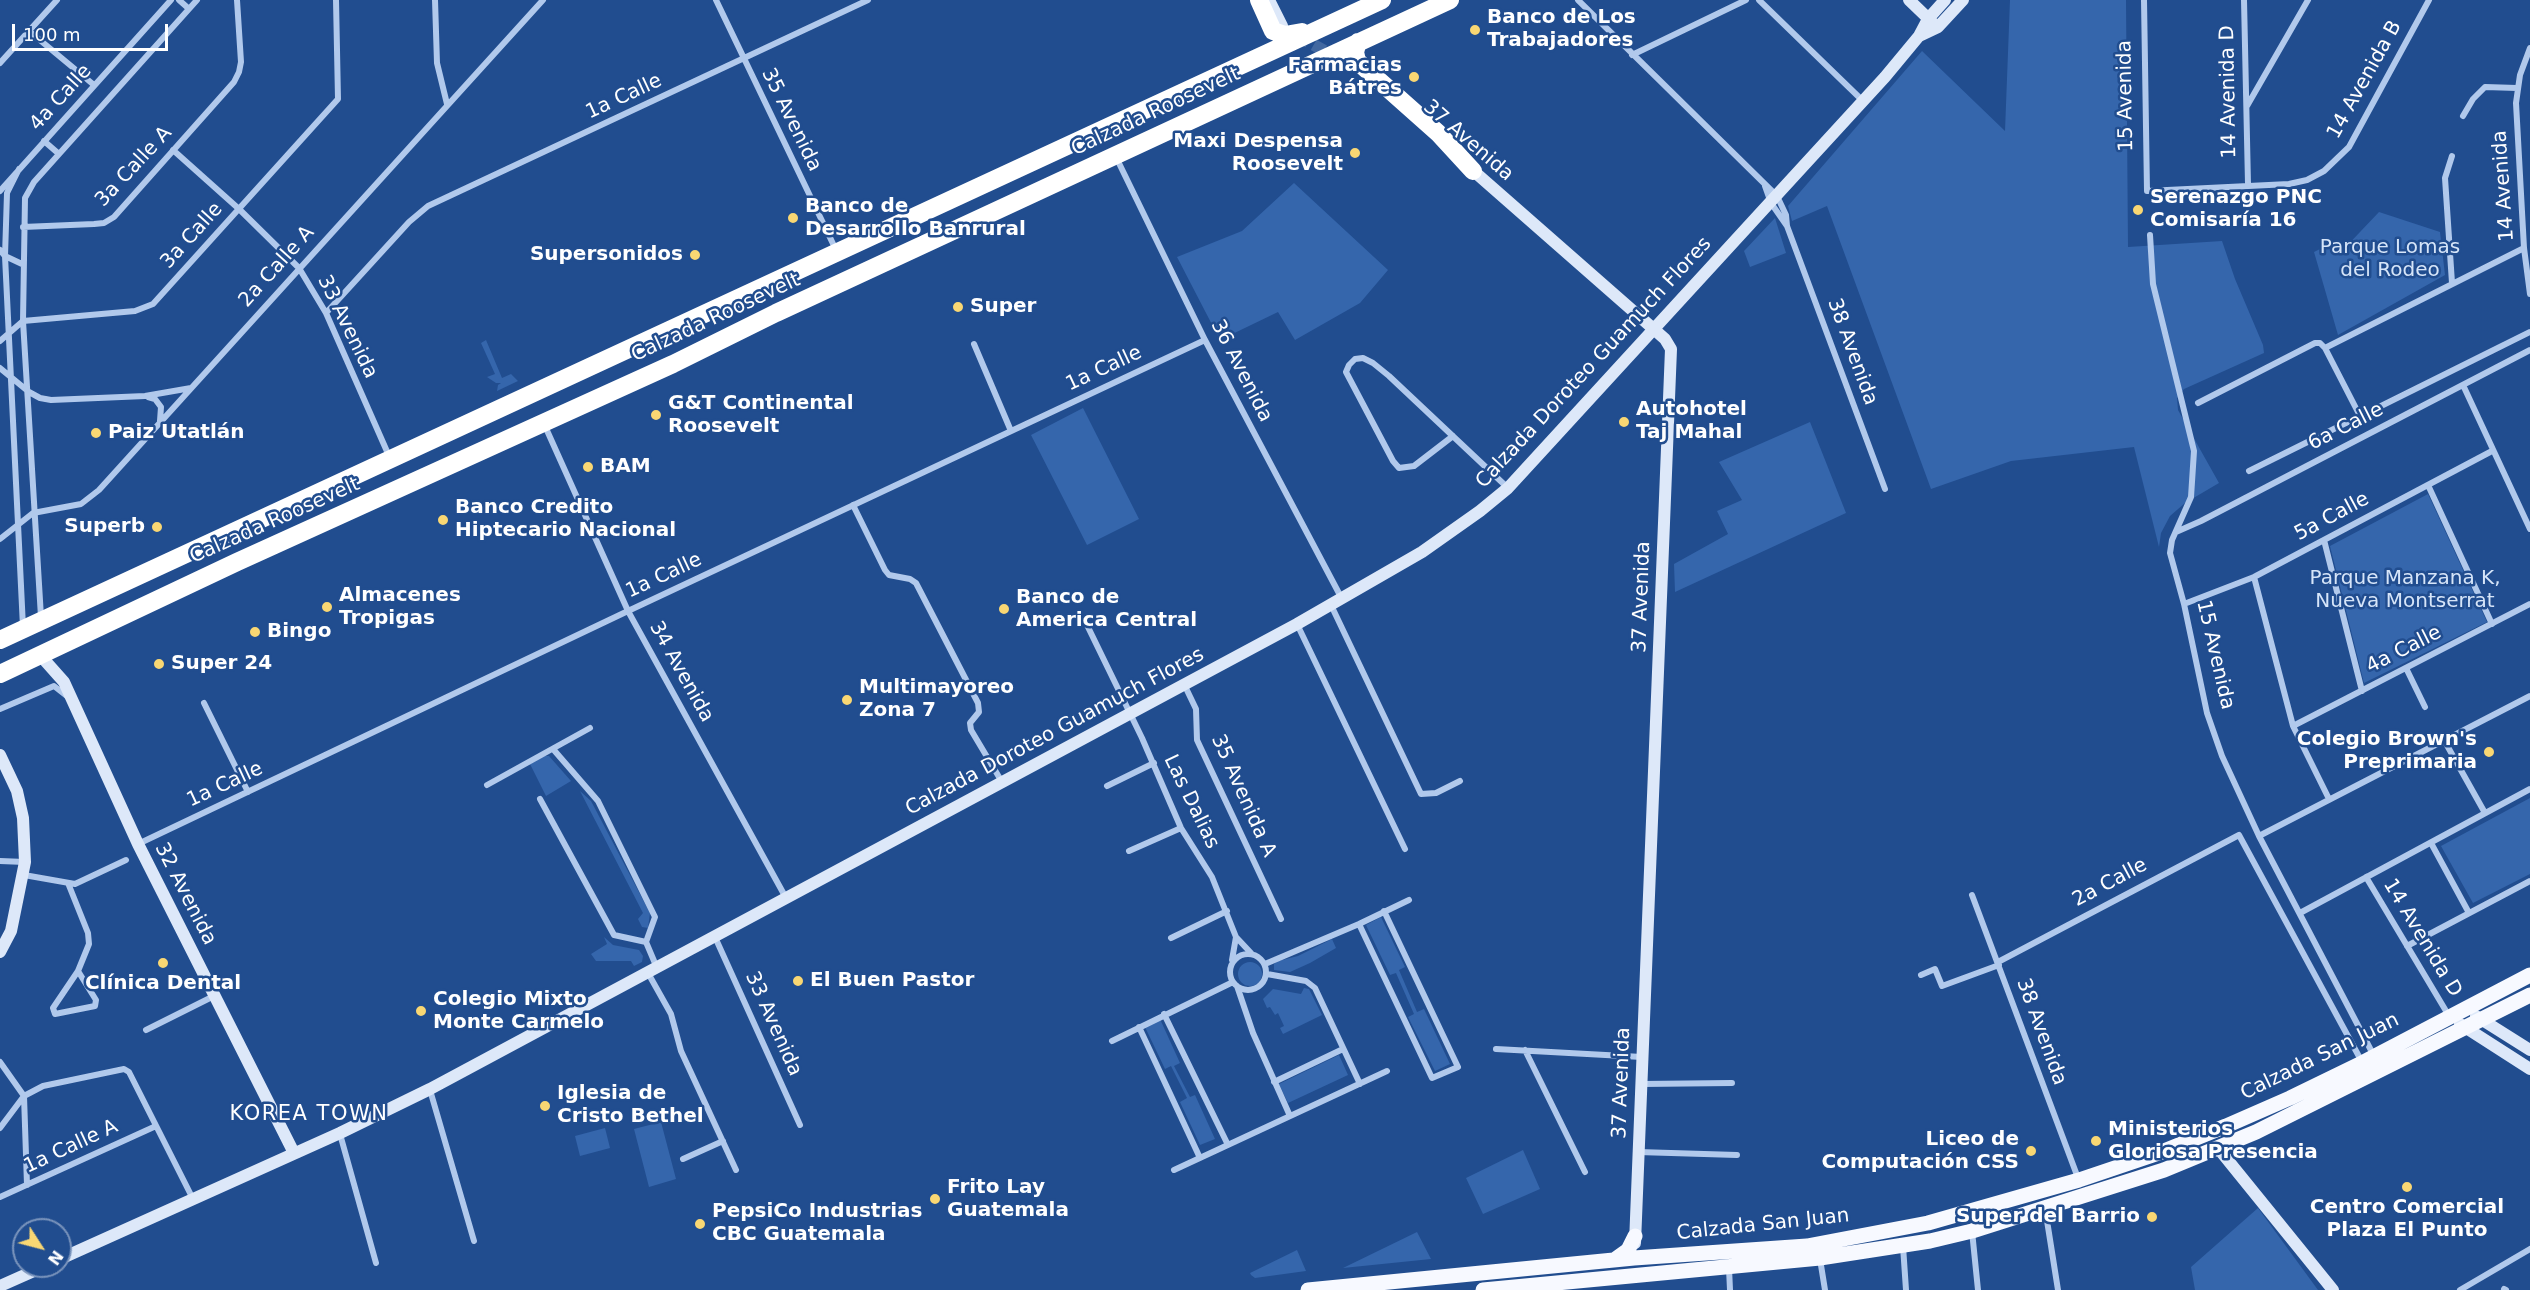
<!DOCTYPE html>
<html>
<head>
<meta charset="utf-8">
<style>
  body { margin:0 }
  #map { position:relative; width:2530px; height:1290px; overflow:hidden; background:#214d8f; font-family:"DejaVu Sans",sans-serif }
  canvas { display:block }
  .north { position:absolute; left:12px; top:1218px; width:60px; height:60px; box-sizing:border-box; background:#214d8f; border:2px solid #7a94bc; border-radius:50%; rotate:126deg; font-size:16px; font-weight:700; line-height:24px; text-align:center; color:#fff }
  .north::after { content:''; display:block; margin:auto; width:21px; height:27px; background:#f9d773; clip-path:polygon(50% 0,100% 100%,50% 72%,0 100%) }
  .scale { position:absolute; left:12px; top:24px; width:156px; height:27px; box-sizing:border-box; border:3px solid #fff; border-top:0; padding-left:8px; font-size:18px; line-height:21px; white-space:nowrap; color:#fff; -webkit-text-stroke:4px #214d8f; paint-order:stroke }
</style>
</head>
<body>
<div id="map">
<canvas width="2530" height="1290"></canvas>
<div class="north">N</div>
<div class="scale">100 m</div>
</div>
<script>
const context = document.querySelector('canvas').getContext('2d');
context.lineJoin = 'round';
function fillPath(path, color) { context.fillStyle = color; context.fill(path, 'evenodd'); }
const poly = rows => new Path2D(rows.map(r => 'M' + r).join(''));
function stroke(path, color, width, dash) { context.strokeStyle = color; context.lineWidth = width; context.lineCap = dash ? 'butt' : 'round'; context.setLineDash(dash || []); context.stroke(path); }
function drawText(font, color, halo, rows, align = 'center') {
  context.font = font + ' "DejaVu Sans",sans-serif'; context.lineWidth = 5; context.setLineDash([]); context.textBaseline = 'middle'; context.strokeStyle = halo; context.fillStyle = color; for (const [text, x, y, turn = 0] of rows) {
    context.save(); context.translate(x, y); context.rotate((+turn || 0) * Math.PI / 180); context.textAlign = isNaN(turn) ? turn : align; if (halo) context.strokeText(text, 0, 0); context.fillText(text, 0, 0); context.restore();
  }
}
const green = poly([
  [2010,0,2126,0,2128,247,2222,241,2235,279,2263,345,2264,353,2184,389,2177,398,2178,410,2219,483,2185,503,2170,516,2161,533,2159,547,2134,447,2011,461,1931,489,1827,206,1792,221,1788,206,1922,51,2005,131],
  [1294,183,1388,270,1360,303,1295,340,1278,312,1220,340,1177,257,1242,231],
  [2379,212,2440,232,2445,275,2338,335,2314,252,2330,244,2341,252],
  [1775,218,1786,253,1750,267,1744,251],
  [486,340,502,378,511,374,518,381,497,391,498,385,501,383,496,383,487,377,495,374,481,343],
  [1083,408,1139,519,1087,545,1031,435],
  [1810,422,1846,513,1675,592,1674,564,1728,534,1717,511,1742,500,1719,462],
  [2428,494,2487,622,2364,683,2330,546],
  [544,756,549,756,571,781,546,796,530,764],
  [580,791,591,801,650,913,648,928,642,927,638,919,643,913],
  [2530,798,2530,874,2473,903,2441,846],
  [1381,917,1405,967,1399,970,1417,1012,1424,1009,1450,1064,1435,1071,1408,1017,1414,1014,1396,973,1390,975,1366,925],
  [604,937,613,945,639,950,643,956,642,962,634,966,631,961,596,961,591,954,607,944],
  [1332,939,1336,948,1310,963,1290,972,1274,970,1274,964,1278,961,1298,956],
  '1238 974a12 12 0 1 1 24 0a12 12 0 1 1-24 0Z',
  [1304,988,1309,989,1322,1015,1283,1034,1280,1028,1284,1026,1278,1013,1275,1015,1270,1007,1267,1008,1263,999,1273,989,1301,994],
  [1160,1019,1180,1063,1174,1066,1190,1097,1195,1095,1215,1139,1200,1145,1180,1102,1187,1098,1171,1066,1165,1069,1145,1027],
  [1339,1055,1348,1075,1288,1103,1279,1084],
  [661,1122,676,1179,649,1187,634,1129],
  [605,1128,610,1148,580,1156,575,1136],
  [1523,1150,1540,1189,1483,1214,1466,1178],
  [2258,1208,2318,1290,2195,1290,2191,1267],
  [1417,1232,1431,1259,1343,1268],
  [1297,1250,1306,1271,1255,1278,1251,1275,1250,1273]
]);
const secondaryTunnel = poly([
  [1298,36,1349,65]
]);
const street = poly([
  [179,0,188,8],
  [435,0,437,63,447,104],
  [716,0,836,250],
  [1578,0,1777,196,1786,215,1787,226,1885,489],
  [1759,0,1863,101],
  [2144,0,2147,191,2289,184,2307,180,2324,171,2349,147,2429,0],
  [2244,0,2248,184],
  [29,31,94,85],
  [2530,48,2520,75,2516,103,2524,248,2530,294],
  [1632,55,1746,0],
  [0,63,57,0],
  [2247,106,2308,0],
  [2463,116,2473,99,2485,87,2517,88],
  [44,141,59,154],
  [173,150,239,209,299,268,326,313,389,456],
  [2452,156,2445,178,2452,283],
  [1116,157,1205,340,1342,599],
  [19,169,7,193,5,256,23,627],
  [1765,186,1771,203,1787,226],
  [0,191,171,0],
  [23,227,94,224,104,223,114,217,234,82,239,72,241,62,237,0],
  [2150,235,2153,284,2194,451,2191,497,2172,540,2170,553,2184,604,2207,713,2222,756,2259,836,2374,1056],
  [0,250,5,256,22,264],
  [326,313,409,222,428,206,868,0],
  [0,341,23,321,135,311,153,304,338,99,336,0],
  [974,344,1011,431],
  [2325,348,2524,248],
  [0,368,29,392,40,398,51,400,145,396,191,388],
  [2463,385,2530,529],
  [148,397,155,399,161,407,160,421],
  [2198,403,2315,343,2320,343,2325,348,2360,416,2249,471],
  [2371,411,2530,332],
  [545,426,628,611,786,898],
  [1453,436,1414,466,1399,468,1393,461,1346,372,1349,365,1355,359,1363,358,1373,363,1389,376,1508,488],
  [2428,485,2492,624],
  [853,505,885,570,889,575,910,579,916,583,978,703,979,712,970,723,971,730,1002,782],
  [2176,532,2201,521,2530,350],
  [0,539,33,513,81,504,99,490,543,0],
  [2324,540,2362,691],
  [2254,577,2293,726,2329,799],
  [2184,604,2254,577,2492,451],
  [1331,605,1421,794,1436,793,1460,781],
  [41,617,23,321,25,198,34,182,197,0],
  [1297,624,1405,849],
  [1087,625,1142,738,1181,828,1212,877,1236,937,1251,953],
  [2406,668,2425,707],
  [1184,684,1196,709,1197,740,1281,919],
  [204,703,248,792],
  [0,709,54,686,68,697],
  [2293,726,2530,604],
  [2444,740,2485,813],
  [553,749,598,801,655,917,646,942],
  [487,785,590,728],
  [1107,786,1154,763],
  [540,799,614,935,646,942],
  [2259,836,2530,696],
  [2431,843,2469,913],
  [138,844,628,611,1205,340],
  [1129,851,1181,828],
  [0,861,25,862],
  [24,875,75,884,126,860],
  [2366,877,2449,1016],
  [68,883,88,933,89,944,78,971,53,1008,55,1014,95,1006,96,1000,78,971],
  [1972,895,2078,1178],
  [2300,913,2530,789],
  [1359,924,1432,1078,1458,1067,1384,911],
  [715,937,800,1125],
  [1171,938,1227,911],
  [646,942,657,968],
  [2407,946,2530,881],
  '1230 972a18 18 0 1 1 36 0a18 18 0 1 1-36 0Z',
  [1232,960,1236,937],
  [1998,962,2239,835,2362,1062],
  [1265,964,1359,924,1409,900],
  [648,973,671,1014,681,1051,736,1170],
  [1267,974,1306,981,1315,988,1360,1084],
  [1921,975,1935,969,1942,986,1999,965],
  [1237,986,1253,1033,1290,1116],
  [1164,1014,1228,1145],
  [1139,1027,1200,1158],
  [146,1030,214,996],
  [1112,1041,1233,982],
  [1496,1049,1642,1057],
  [1525,1050,1585,1172],
  [0,1062,24,1096,27,1185],
  [1274,1082,1343,1049],
  [1642,1084,1732,1083],
  [430,1090,474,1241],
  [0,1128,24,1096,43,1086,124,1069,129,1072,193,1199],
  [340,1134,376,1263],
  [1638,1152,1737,1155],
  [683,1159,723,1141],
  [1174,1170,1387,1071],
  [0,1197,156,1126],
  [2045,1208,2058,1290],
  [1972,1231,1978,1290],
  [1903,1246,1906,1290],
  [1820,1259,1825,1290],
  [1729,1268,1730,1290],
  [2504,1289,2506,1290],
  [2460,1290,2530,1249]
]);
const secondary = poly([
  [1269,0,1282,26],
  [1909,0,1934,24],
  [1919,36,1938,27,1963,0],
  [1469,167,1665,339,1671,349,1635,1243],
  [40,655,64,682,138,844,294,1153],
  [0,755,17,791,23,818,25,862,11,931,0,952],
  [2476,1016,2530,1050],
  [2460,1024,2530,1069],
  [2218,1148,2333,1290],
  [60,1259,340,1133,430,1089,1297,624,1422,552,1480,511,1508,488,1885,77,1919,36,1928,19,1945,0],
  [0,1286,45,1266]
]);
const primary = poly([
  [1614,1260,1628,1250,1635,1236],
  [1308,1290,1634,1258,1807,1246,1928,1223,2079,1180,2159,1153,2226,1126,2290,1098,2362,1063,2530,975],
  [1483,1290,1820,1258,1930,1241,1972,1231,2164,1170,2256,1132,2530,995]
]);
const highway = poly([
  [1259,0,1273,31,1285,35,1302,32],
  [1358,42,1355,52,1357,61,1438,133,1473,171],
  [0,640,1382,0],
  [0,674,237,562,673,364,776,313,1450,0]
]);
const markers = [
  [1475,30,6,"#f9d773"],
  [1414,77,6,"#f9d773"],
  [1355,153,6,"#f9d773"],
  [2138,210,6,"#f9d773"],
  [793,218,6,"#f9d773"],
  [695,255,6,"#f9d773"],
  [958,307,6,"#f9d773"],
  [656,415,6,"#f9d773"],
  [1624,422,6,"#f9d773"],
  [96,433,6,"#f9d773"],
  [588,467,6,"#f9d773"],
  [443,520,6,"#f9d773"],
  [157,527,6,"#f9d773"],
  [327,607,6,"#f9d773"],
  [1004,609,6,"#f9d773"],
  [255,632,6,"#f9d773"],
  [159,664,6,"#f9d773"],
  [847,700,6,"#f9d773"],
  [2489,752,6,"#f9d773"],
  [163,963,6,"#f9d773"],
  [798,981,6,"#f9d773"],
  [421,1011,6,"#f9d773"],
  [545,1106,6,"#f9d773"],
  [2096,1141,6,"#f9d773"],
  [2031,1151,6,"#f9d773"],
  [2407,1187,6,"#f9d773"],
  [935,1199,6,"#f9d773"],
  [2152,1217,6,"#f9d773"],
  [700,1224,6,"#f9d773"]
];
const poiNames = [
  ["Banco de Los",1487,18],
  ["Trabajadores",1487,41],
  ["Farmacias",1402,66,"right"],
  ["Bátres",1402,89,"right"],
  ["Maxi Despensa",1343,142,"right"],
  ["Roosevelt",1343,165,"right"],
  ["Serenazgo PNC",2150,198],
  ["Comisaría 16",2150,221],
  ["Banco de",805,207],
  ["Desarrollo Banrural",805,230],
  ["Supersonidos",683,255,"right"],
  ["Super",970,307],
  ["G&T Continental",668,404],
  ["Roosevelt",668,427],
  ["Autohotel",1636,410],
  ["Taj Mahal",1636,433],
  ["Paiz Utatlán",108,433],
  ["BAM",600,467],
  ["Banco Credito",455,508],
  ["Hiptecario Nacional",455,531],
  ["Superb",145,527,"right"],
  ["Almacenes",339,596],
  ["Tropigas",339,619],
  ["Banco de",1016,598],
  ["America Central",1016,621],
  ["Bingo",267,632],
  ["Super 24",171,664],
  ["Multimayoreo",859,688],
  ["Zona 7",859,711],
  ["Colegio Brown's",2477,740,"right"],
  ["Preprimaria",2477,763,"right"],
  ["El Buen Pastor",810,981],
  ["Clínica Dental",163,984,"center"],
  ["Colegio Mixto",433,1000],
  ["Monte Carmelo",433,1023],
  ["Iglesia de",557,1094],
  ["Cristo Bethel",557,1117],
  ["Ministerios",2108,1130],
  ["Gloriosa Presencia",2108,1153],
  ["Liceo de",2019,1140,"right"],
  ["Computación CSS",2019,1163,"right"],
  ["Frito Lay",947,1188],
  ["Guatemala",947,1211],
  ["Centro Comercial",2407,1208,"center"],
  ["Plaza El Punto",2407,1231,"center"],
  ["PepsiCo Industrias",712,1212],
  ["CBC Guatemala",712,1235],
  ["Super del Barrio",2140,1217,"right"]
];
const streetNames = [
  ["14 Avenida B",2365,80,-61],
  ["14 Avenida D",2229,92,-91],
  ["15 Avenida",2126,96,-91],
  ["1a Calle",624,97,-25],
  ["4a Calle",61,98,-48],
  ["Calzada Roosevelt",1156,112,-25],
  ["35 Avenida",791,120,64],
  ["37 Avenida",1468,141,41],
  ["3a Calle A",134,167,-47],
  ["14 Avenida",2504,186,-94],
  ["3a Calle",192,236,-48],
  ["2a Calle A",277,267,-48],
  ["Calzada Roosevelt",716,318,-25],
  ["33 Avenida",347,327,64],
  ["38 Avenida",1852,352,70],
  ["Calzada Doroteo Guamuch Flores",1594,363,-47],
  ["1a Calle",1104,369,-25],
  ["36 Avenida",1241,371,63],
  ["6a Calle",2346,427,-27],
  ["5a Calle",2332,517,-28],
  ["Calzada Roosevelt",275,521,-24],
  ["1a Calle",664,576,-25],
  ["37 Avenida",1642,597,-88],
  ["4a Calle",2404,650,-27],
  ["15 Avenida",2215,655,77],
  ["34 Avenida",681,672,61],
  ["Calzada Doroteo Guamuch Flores",1055,732,-28],
  ["1a Calle",225,785,-25],
  ["35 Avenida A",1243,796,66],
  ["Las Dalias",1191,802,64],
  ["2a Calle",2110,883,-28],
  ["32 Avenida",185,894,63],
  ["14 Avenida D",2422,938,59],
  ["33 Avenida",773,1024,66],
  ["38 Avenida",2041,1032,70],
  ["Calzada San Juan",2320,1057,-26],
  ["37 Avenida",1622,1083,-88],
  ["1a Calle A",71,1147,-25],
  ["Calzada San Juan",1763,1225,-6]
];
const parkNames = [
  ["Parque Lomas",2390,248],
  ["del Rodeo",2390,271],
  ["Parque Manzana K,",2405,579],
  ["Nueva Montserrat",2405,602]
];
const neighbourhoodNames = [
  ["KOREA TOWN",309,1115]
];
fillPath(green, '#3566ac');
stroke(secondaryTunnel, '#4268a0', 12, [12, 6]);
stroke(street, '#b1c9ec', 6);
stroke(secondary, '#dde8f9', 12);
stroke(primary, '#f7f9ff', 15);
stroke(highway, '#fff', 18);
for (const [x, y, r, color] of markers) { const dot = new Path2D(); dot.arc(x, y, r, 0, 2 * Math.PI); context.fillStyle = color; context.fill(dot); stroke(dot, '#214d8f', 2); }
drawText('bold 20px', '#fff', '#214d8f', poiNames, 'left');
drawText('20px', '#fff', '#214d8f', streetNames);
drawText('20px', '#d6e5f9', '#214d8f', parkNames);
context.letterSpacing = '1.5px';
drawText('21px', '#fff', '#214d8f', neighbourhoodNames);
context.letterSpacing = '0px';
</script>
</body>
</html>
